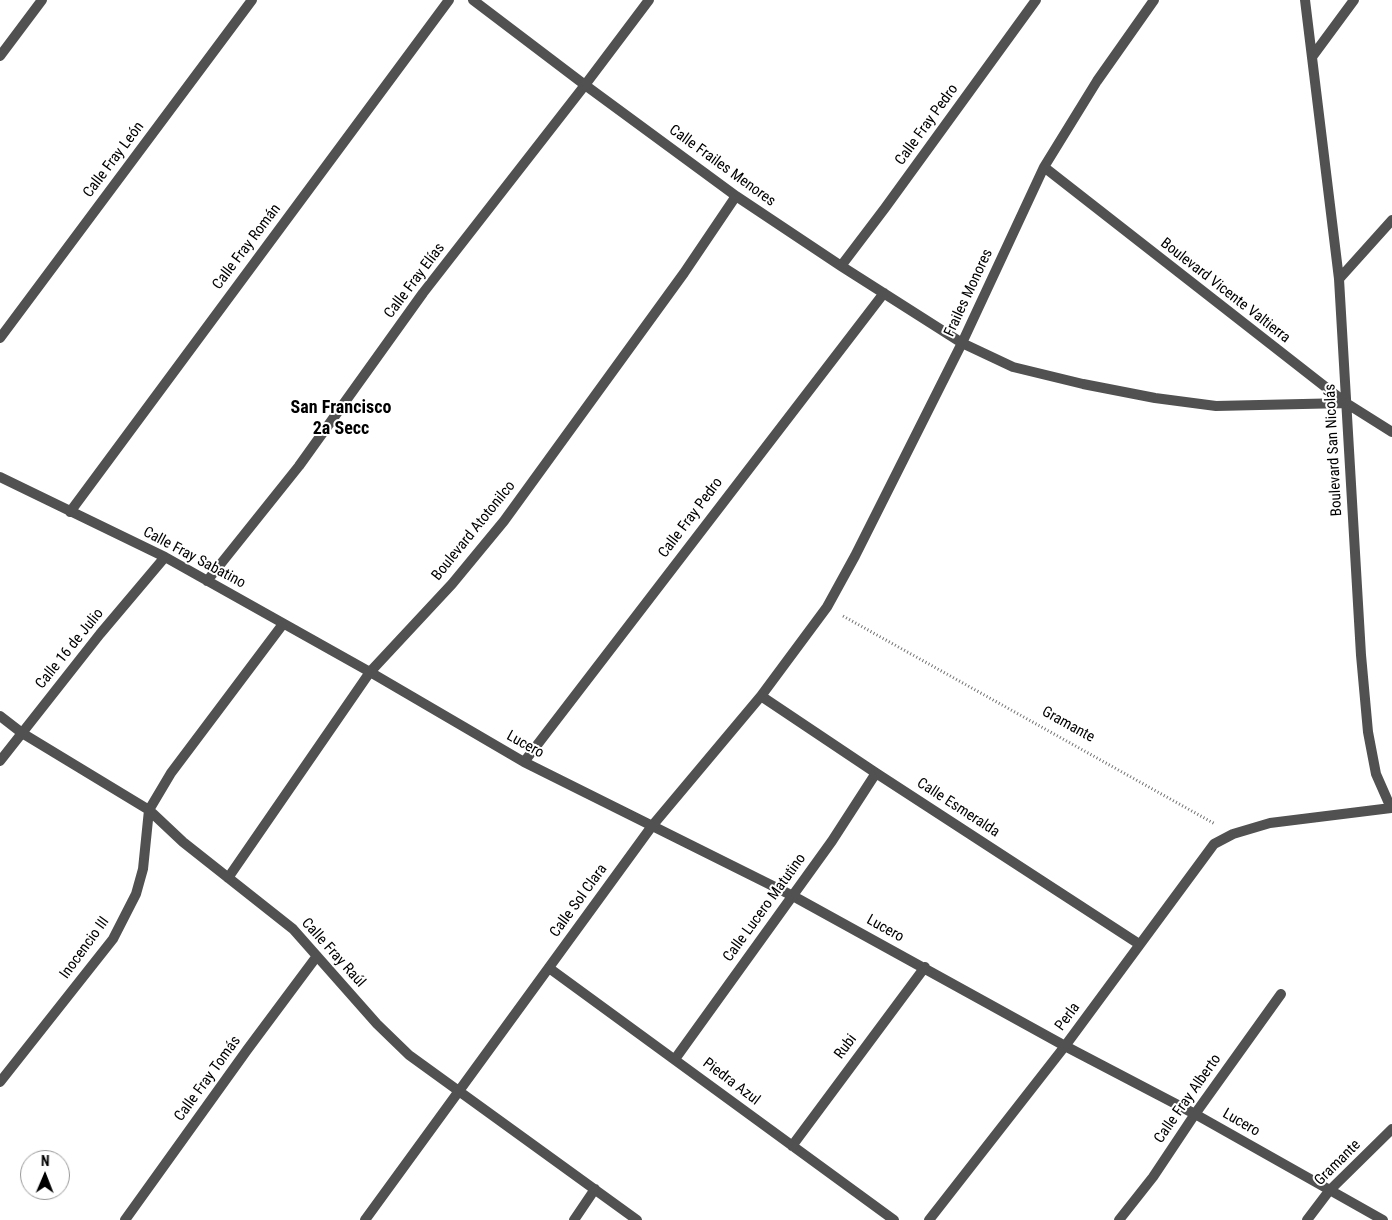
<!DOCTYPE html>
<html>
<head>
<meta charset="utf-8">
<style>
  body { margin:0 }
  #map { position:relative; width:1392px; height:1220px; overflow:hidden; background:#fff; font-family:"Roboto Condensed",sans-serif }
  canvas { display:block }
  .north { position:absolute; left:20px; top:1150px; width:50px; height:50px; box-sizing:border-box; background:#fff; border:1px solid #999; border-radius:50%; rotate:1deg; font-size:14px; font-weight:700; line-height:20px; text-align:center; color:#000 }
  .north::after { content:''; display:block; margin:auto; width:18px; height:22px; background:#000; clip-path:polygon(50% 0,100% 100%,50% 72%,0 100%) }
</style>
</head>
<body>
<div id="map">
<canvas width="1392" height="1220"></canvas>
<div class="north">N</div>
</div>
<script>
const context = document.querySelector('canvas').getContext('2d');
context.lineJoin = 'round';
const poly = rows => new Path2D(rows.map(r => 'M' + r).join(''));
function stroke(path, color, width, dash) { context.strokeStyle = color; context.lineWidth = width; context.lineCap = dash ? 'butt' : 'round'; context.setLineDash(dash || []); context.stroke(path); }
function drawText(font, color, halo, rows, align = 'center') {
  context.font = font + ' "Roboto Condensed",sans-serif'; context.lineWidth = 4; context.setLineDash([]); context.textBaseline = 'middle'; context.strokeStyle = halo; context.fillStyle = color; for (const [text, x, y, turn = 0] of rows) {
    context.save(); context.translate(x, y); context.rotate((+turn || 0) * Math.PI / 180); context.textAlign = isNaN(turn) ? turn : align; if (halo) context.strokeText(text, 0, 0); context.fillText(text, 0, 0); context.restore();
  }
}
const path = poly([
  [843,616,1215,824]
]);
const street = poly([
  [473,0,585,85,736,196,841,266,962,343,1013,367,1083,384,1155,398,1216,406,1346,403],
  [0,56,42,0],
  [1312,57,1354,0],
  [1044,167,1346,403,1392,432],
  [841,266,885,208,1036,0],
  [1339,279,1392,220],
  [0,338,252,0],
  [0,477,165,557,370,672,524,762,793,896,1065,1046,1195,1114,1383,1220],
  [70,512,449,0],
  [207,581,299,466,423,293,585,85,649,0],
  [761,696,876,773,1139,944],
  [0,716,22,733,149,810,183,842,293,929,377,1024,409,1055,637,1220],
  [0,761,100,634,165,557],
  [524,762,884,293],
  [228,878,370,672,452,584,504,521,684,273,736,196],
  [549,968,894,1220],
  [675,1059,832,841,876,773],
  [0,1082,113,939,136,894,143,869,149,810,171,773,283,624],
  [792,1146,925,967],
  [125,1220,247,1050,317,956],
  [365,1220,652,826,761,696,827,607,855,556,962,343,1044,167,1097,81,1154,0],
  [574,1220,595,1189],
  [929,1220,1065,1046,1214,844,1233,834,1270,823,1391,808,1376,774,1368,732,1361,655,1339,279,1305,0],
  [1119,1220,1153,1177,1195,1114,1281,994],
  [1307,1220,1329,1191,1392,1129]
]);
const streetNames = [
  ["Calle Fray Pedro",927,125,-54],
  ["Calle Fray León",114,160,-53],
  ["Calle Frailes Menores",722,166,36],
  ["Calle Fray Román",247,247,-53],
  ["Calle Fray Elías",415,281,-53],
  ["Boulevard Vicente Valtierra",1225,291,38],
  ["Frailes Monores",969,293,-65],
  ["Boulevard San Nicolás",1334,450,-93],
  ["Calle Fray Pedro",691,518,-53],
  ["Boulevard Atotonilco",474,531,-51],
  ["Calle Fray Sabatino",194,558,28],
  ["Calle 16 de Julio",70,649,-51],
  ["Gramante",1068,725,29],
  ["Lucero",525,745,29],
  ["Calle Esmeralda",958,808,33],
  ["Calle Sol Clara",579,901,-54],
  ["Calle Lucero Matutino",765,908,-54],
  ["Lucero",885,929,29],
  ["Inocencio III",85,948,-54],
  ["Calle Fray Raúl",333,953,48],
  ["Perla",1068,1017,-54],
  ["Rubi",846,1047,-53],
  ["Calle Fray Tomás",208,1079,-54],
  ["Piedra Azul",731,1082,37],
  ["Calle Fray Alberto",1188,1099,-55],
  ["Lucero",1241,1123,30],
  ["Gramante",1338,1163,-45]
];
const quarterNames = [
  ["San Francisco",341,408],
  ["2a Secc",341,429]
];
stroke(path, '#737373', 3, [1, 2.5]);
stroke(street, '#515151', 10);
drawText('15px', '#000', '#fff', streetNames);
drawText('bold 18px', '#000', '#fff', quarterNames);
</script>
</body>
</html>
